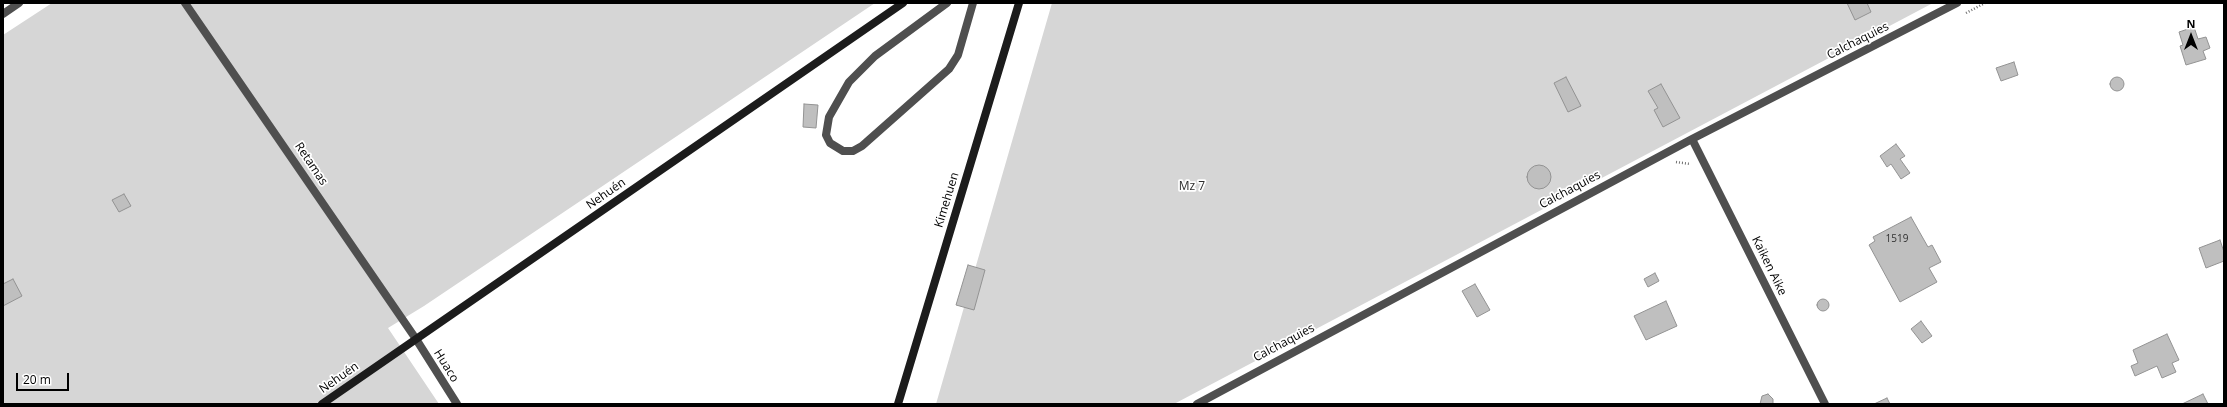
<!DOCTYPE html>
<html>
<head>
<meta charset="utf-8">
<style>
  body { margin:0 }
  #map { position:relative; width:2227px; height:407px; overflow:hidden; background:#fff; font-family:"Open Sans",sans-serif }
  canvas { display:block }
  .frame { position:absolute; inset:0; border:4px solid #000; pointer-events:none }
  .north { position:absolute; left:2171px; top:16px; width:40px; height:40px; -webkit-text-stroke:3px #fff; paint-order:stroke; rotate:0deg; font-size:11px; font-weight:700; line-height:16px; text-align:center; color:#000 }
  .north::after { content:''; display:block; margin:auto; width:14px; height:18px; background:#000; clip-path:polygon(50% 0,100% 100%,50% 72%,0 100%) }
  .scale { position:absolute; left:16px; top:373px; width:53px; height:18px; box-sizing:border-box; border:2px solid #000; border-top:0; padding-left:5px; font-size:12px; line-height:14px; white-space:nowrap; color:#000; -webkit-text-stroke:3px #fff; paint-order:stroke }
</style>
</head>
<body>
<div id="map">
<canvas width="2227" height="407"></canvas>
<div class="frame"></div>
<div class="north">N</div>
<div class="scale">20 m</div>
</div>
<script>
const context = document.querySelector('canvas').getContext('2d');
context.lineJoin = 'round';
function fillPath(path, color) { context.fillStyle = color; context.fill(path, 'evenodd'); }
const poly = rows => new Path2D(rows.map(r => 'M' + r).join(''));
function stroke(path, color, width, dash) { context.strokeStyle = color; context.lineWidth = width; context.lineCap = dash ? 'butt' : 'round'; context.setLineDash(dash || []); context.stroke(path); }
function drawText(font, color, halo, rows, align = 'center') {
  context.font = font + ' "Open Sans",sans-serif'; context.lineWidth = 3.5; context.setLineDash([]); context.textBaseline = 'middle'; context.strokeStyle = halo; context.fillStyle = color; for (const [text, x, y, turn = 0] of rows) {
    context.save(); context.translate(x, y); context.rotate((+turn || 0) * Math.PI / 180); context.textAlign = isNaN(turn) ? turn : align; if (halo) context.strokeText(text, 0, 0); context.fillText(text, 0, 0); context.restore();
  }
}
const green = poly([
  [52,3,875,3,424,306,388,328,439,404,3,404,3,35],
  [1052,3,1933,3,1174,404,936,404]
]);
const building = poly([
  [1847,3,1867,3,1871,12,1855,20,1847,3],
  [2194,27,2198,39,2206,37,2210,48,2203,51,2206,59,2186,65,2180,46,2183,45,2179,32,2194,27],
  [2014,62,2018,75,2001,81,1996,68,2014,62],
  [1566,77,1581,106,1568,112,1554,83,1566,77],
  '2110 84a7 7 0 1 1 14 0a7 7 0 1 1-14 0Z',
  [1661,84,1680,118,1663,127,1654,110,1658,108,1648,91,1661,84],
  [804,104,818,105,816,128,803,127,804,104],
  [1896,144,1905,156,1900,159,1910,173,1901,179,1891,164,1887,167,1880,156,1896,144],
  '1527 177a12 12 0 1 1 24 0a12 12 0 1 1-24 0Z',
  [124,194,131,206,119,212,112,200,124,194],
  [1911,217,1928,247,1932,245,1941,262,1929,268,1937,282,1900,302,1869,245,1875,241,1873,237,1911,217],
  [2220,240,2224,252,2224,261,2206,268,2199,248,2220,240],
  [968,265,985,270,974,310,956,305,968,265],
  [1655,273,1659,281,1648,287,1644,279,1655,273],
  [13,279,22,296,3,306,3,284,13,279],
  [1475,284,1490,310,1477,317,1462,291,1475,284],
  '1817 305a6 6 0 1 1 12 0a6 6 0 1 1-12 0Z',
  [1666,301,1677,326,1646,340,1634,316,1666,301],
  [1921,321,1932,336,1922,343,1911,329,1921,321],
  [2167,334,2179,360,2172,363,2176,372,2162,378,2157,366,2135,376,2131,366,2138,363,2133,350,2167,334],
  [1768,394,1773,399,1773,404,1760,404,1762,396,1768,394],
  [2203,394,2208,404,2182,404,2203,394],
  [1887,398,1890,404,1874,404,1887,398]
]);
const path = poly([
  [1966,13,1985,3],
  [1676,162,1690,164]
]);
const lane = poly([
  [947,3,875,56,849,82,829,117,826,135,830,143,843,151,853,151,862,146,949,69,958,55,973,3]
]);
const street = poly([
  [185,3,416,339,457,404],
  [3,14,19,3],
  [1692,139,1825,404],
  [1197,404,1692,139,1957,3]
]);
const secondary = poly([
  [322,404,903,3],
  [898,404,1019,3]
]);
const numberNames = [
  ["1519",1897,239]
];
const streetNames = [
  ["Calchaquies",1858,41,-27],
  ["Retamas",311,164,56],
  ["Calchaquies",1570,190,-28],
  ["Nehuén",606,194,-35],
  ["Kimehuen",947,200,-73],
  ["Kaiken Aike",1769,266,64],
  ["Calchaquies",1284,343,-28],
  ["Huaco",446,366,58],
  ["Nehuén",339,378,-35]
];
const parkNames = [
  ["Mz 7",1192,187]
];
fillPath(green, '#d6d6d6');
fillPath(building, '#bfbfbf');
stroke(building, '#939393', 1);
stroke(path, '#717171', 2.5, [1, 2]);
stroke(lane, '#4f4f4f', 8);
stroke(street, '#4f4f4f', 8);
stroke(secondary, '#1c1c1c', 8);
drawText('10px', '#303030', null, numberNames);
drawText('12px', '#000', '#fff', streetNames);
drawText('12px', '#2d2d2d', '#fff', parkNames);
</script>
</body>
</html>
